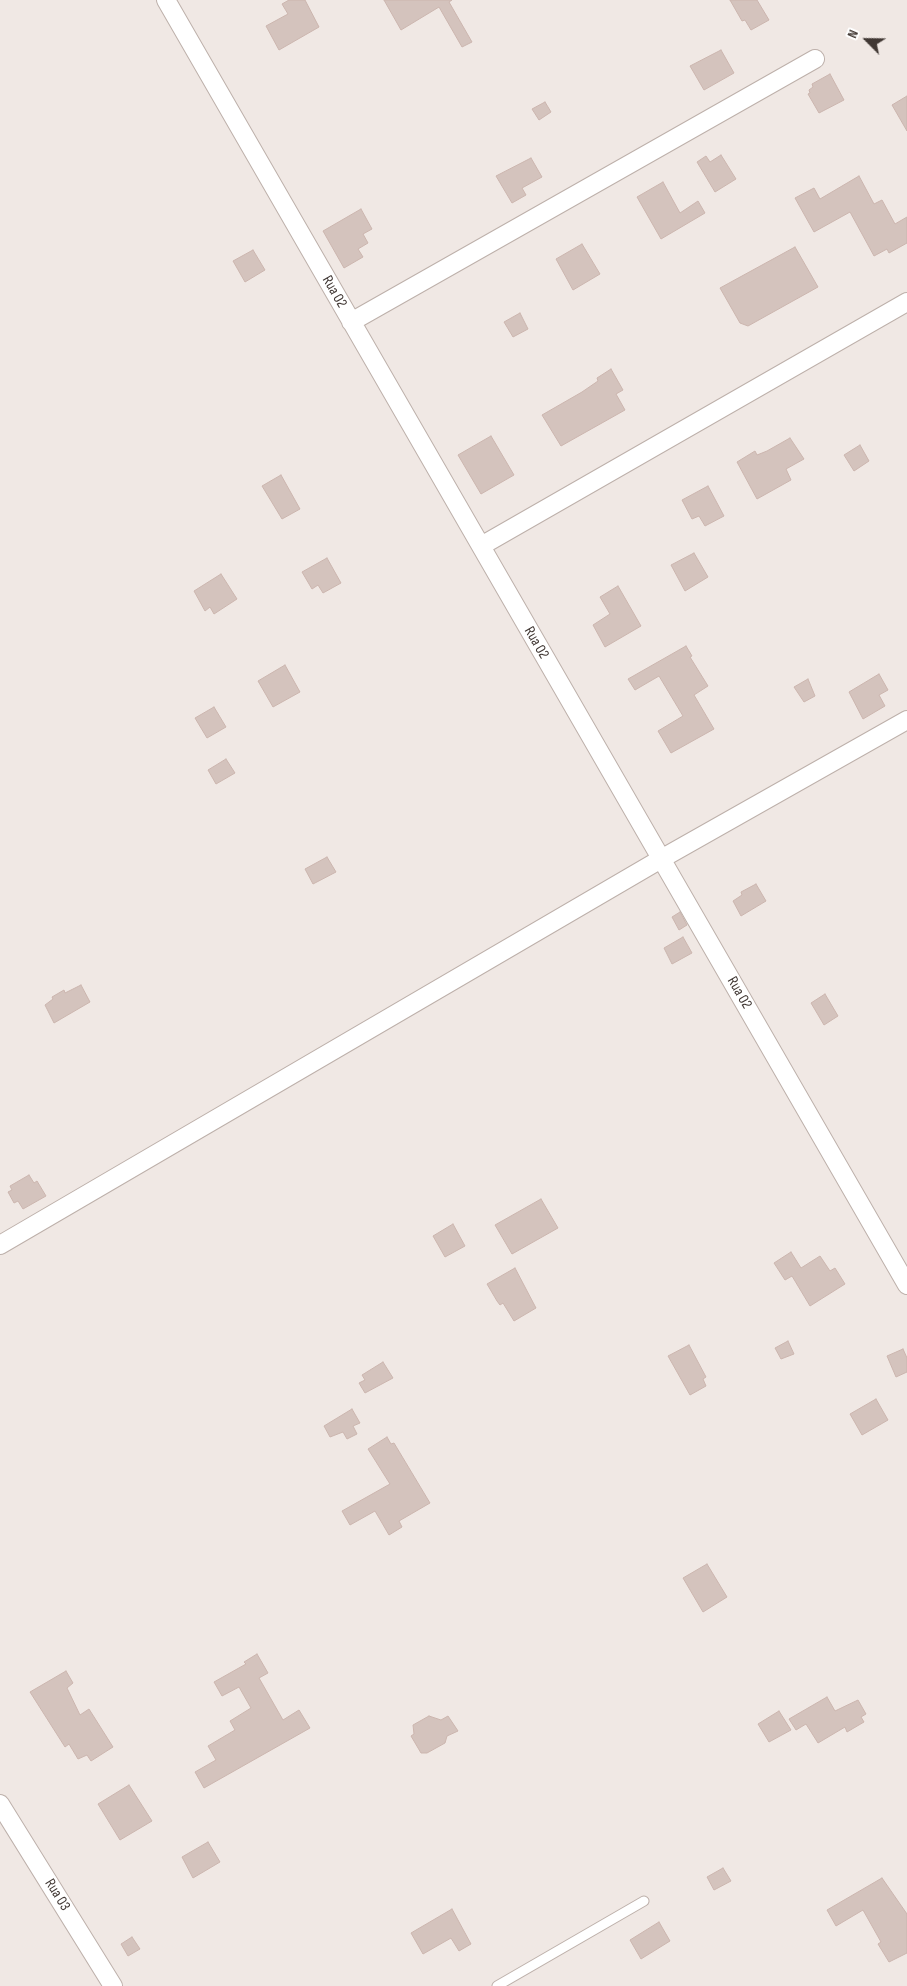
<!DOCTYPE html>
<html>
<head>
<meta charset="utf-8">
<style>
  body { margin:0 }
  #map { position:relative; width:907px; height:1986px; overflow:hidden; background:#f0e8e4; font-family:"Sofia Sans Condensed",sans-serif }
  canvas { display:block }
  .north { position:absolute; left:842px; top:15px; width:50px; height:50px; -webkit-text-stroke:4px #fff; paint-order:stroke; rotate:293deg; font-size:14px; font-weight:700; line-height:20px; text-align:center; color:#413834 }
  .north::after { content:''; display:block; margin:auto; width:18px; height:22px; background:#413834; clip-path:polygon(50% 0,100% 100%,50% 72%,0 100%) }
</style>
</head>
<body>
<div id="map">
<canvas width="907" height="1986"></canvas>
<div class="north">N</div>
</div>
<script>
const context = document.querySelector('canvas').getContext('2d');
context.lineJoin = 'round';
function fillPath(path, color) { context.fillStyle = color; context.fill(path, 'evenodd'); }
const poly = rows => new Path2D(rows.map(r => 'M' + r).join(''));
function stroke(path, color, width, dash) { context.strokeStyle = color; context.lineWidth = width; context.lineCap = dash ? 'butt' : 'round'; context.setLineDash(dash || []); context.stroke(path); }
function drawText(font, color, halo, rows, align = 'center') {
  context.font = font + ' "Sofia Sans Condensed",sans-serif'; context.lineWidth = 4.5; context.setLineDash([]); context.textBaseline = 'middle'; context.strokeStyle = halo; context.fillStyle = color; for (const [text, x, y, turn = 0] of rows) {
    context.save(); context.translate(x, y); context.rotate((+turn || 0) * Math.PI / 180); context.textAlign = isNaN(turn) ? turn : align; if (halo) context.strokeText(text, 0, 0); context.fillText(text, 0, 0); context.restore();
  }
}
const building = poly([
  [289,0,305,0,319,27,279,50,266,26,288,14,282,4,289,0],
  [384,0,452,0,449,2,472,42,462,47,439,7,401,30,384,0],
  [730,0,757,0,769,20,751,30,745,20,742,21,730,0],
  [721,50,734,73,704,90,690,66,721,50],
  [830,74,844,100,819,113,808,94,810,93,809,90,813,87,812,84,830,74],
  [907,96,907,131,892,105,907,96],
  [545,102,551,112,539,120,532,109,545,102],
  [721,155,736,179,715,192,697,162,706,156,710,162,721,155],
  [531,158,542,177,522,188,526,195,512,203,496,176,531,158],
  [859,176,874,204,882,200,895,224,907,217,907,243,889,253,887,249,874,256,850,212,814,232,795,198,814,188,820,199,859,176],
  [663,182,680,213,698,201,705,213,661,239,637,197,663,182],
  [361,209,372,229,363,234,368,243,358,249,363,257,344,268,323,231,361,209],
  [582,244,600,274,573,290,556,259,582,244],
  [795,247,818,287,748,326,740,323,720,288,795,247],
  [253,250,265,270,245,282,233,261,253,250],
  [520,313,528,329,513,337,504,322,520,313],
  [611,369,623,390,616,394,625,410,561,446,542,415,582,392,598,381,597,378,611,369],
  [491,436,514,475,481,494,458,455,491,436],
  [790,438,804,459,786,469,791,480,757,499,737,462,755,451,757,455,767,451,790,438],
  [860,445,869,461,854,471,844,455,860,445],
  [281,475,300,509,282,519,262,486,281,475],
  [708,486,724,516,705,526,699,516,692,519,682,500,708,486],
  [694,553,708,577,685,591,671,565,694,553],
  [327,558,341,583,323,593,318,585,312,589,302,572,327,558],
  [221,574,237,599,214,614,210,607,205,611,194,591,221,574],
  [618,586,641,626,605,647,593,625,610,614,600,597,618,586],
  [686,646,692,656,690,657,708,686,694,695,714,729,671,753,658,731,683,716,659,676,635,690,628,679,686,646],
  [285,665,300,692,273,707,258,681,285,665],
  [879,674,888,690,879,695,885,706,863,719,849,692,879,674],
  [808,679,815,696,804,702,794,687,808,679],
  [214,707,226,727,207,738,195,718,214,707],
  [226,759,235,773,216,784,208,770,226,759],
  [327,857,336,872,313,884,305,869,327,857],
  [756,884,766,901,741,916,733,901,742,895,741,892,756,884],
  [680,912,687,925,679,930,672,917,680,912],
  [683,937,692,953,672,964,664,948,683,937],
  [81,985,90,1002,54,1023,45,1005,53,999,52,997,64,990,65,993,81,985],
  [825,994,838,1016,824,1025,811,1003,825,994],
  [29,1175,34,1183,37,1181,46,1196,23,1209,18,1201,14,1203,8,1192,12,1190,10,1186,29,1175],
  [541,1199,558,1228,512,1254,495,1225,541,1199],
  [453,1224,465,1246,445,1257,433,1236,453,1224],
  [791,1252,801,1268,820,1256,830,1271,835,1268,845,1284,810,1306,792,1276,785,1280,774,1263,791,1252],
  [515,1268,536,1308,514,1321,503,1303,500,1305,497,1301,487,1284,515,1268],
  [788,1341,794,1354,781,1359,775,1348,788,1341],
  [689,1345,706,1377,703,1379,706,1386,690,1395,668,1356,689,1345],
  [903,1349,907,1358,907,1372,896,1377,887,1356,903,1349],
  [383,1362,393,1378,365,1393,359,1383,365,1380,362,1375,383,1362],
  [876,1399,888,1420,862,1435,850,1414,876,1399],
  [352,1409,360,1423,353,1426,357,1434,347,1439,343,1432,330,1437,324,1426,352,1409],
  [387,1437,391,1444,394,1443,430,1503,399,1521,402,1527,389,1535,375,1511,350,1525,342,1511,390,1484,368,1449,387,1437],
  [707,1564,727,1597,703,1612,683,1578,707,1564],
  [257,1654,268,1673,259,1678,283,1720,299,1710,310,1728,204,1788,195,1772,216,1760,208,1746,235,1730,230,1721,251,1708,239,1687,222,1696,214,1682,246,1664,244,1662,257,1654],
  [66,1671,73,1683,67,1688,80,1715,89,1709,113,1747,91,1761,87,1755,78,1759,69,1744,65,1747,30,1692,66,1671],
  [827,1697,835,1711,858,1700,866,1714,861,1717,864,1722,847,1732,845,1727,818,1743,806,1724,796,1730,789,1719,827,1697],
  [779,1711,791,1730,769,1742,758,1724,779,1711],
  [429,1716,441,1720,448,1716,458,1731,447,1736,445,1743,427,1753,421,1753,411,1736,414,1734,413,1725,429,1716],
  [129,1785,152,1821,120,1840,98,1804,129,1785],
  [208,1842,220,1862,193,1878,182,1857,208,1842],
  [723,1868,731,1881,714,1890,707,1877,723,1868],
  [882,1878,907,1914,907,1953,889,1962,878,1944,881,1942,863,1910,836,1926,827,1910,882,1878],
  [452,1909,471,1944,459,1951,451,1938,423,1954,411,1933,452,1909],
  [659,1922,670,1941,641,1959,630,1940,659,1922],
  [132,1937,140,1949,128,1956,121,1944,132,1937]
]);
const lane = poly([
  [497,1986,644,1901]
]);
const street = poly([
  [166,0,907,1285],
  [351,322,815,59],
  [481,546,907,302],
  [0,1245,661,859,907,720],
  [0,1804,113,1986]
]);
const streetNames = [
  ["Rua 02",334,292,60],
  ["Rua 02",536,643,60],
  ["Rua 02",739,993,60],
  ["Rua 03",57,1895,58]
];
fillPath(building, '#d4c3bd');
stroke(building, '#cbb5ae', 1);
stroke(lane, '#bdb0aa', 11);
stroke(street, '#bdb0aa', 20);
stroke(lane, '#fff', 9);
stroke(street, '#fff', 18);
drawText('15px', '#413834', '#fff', streetNames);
</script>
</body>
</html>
